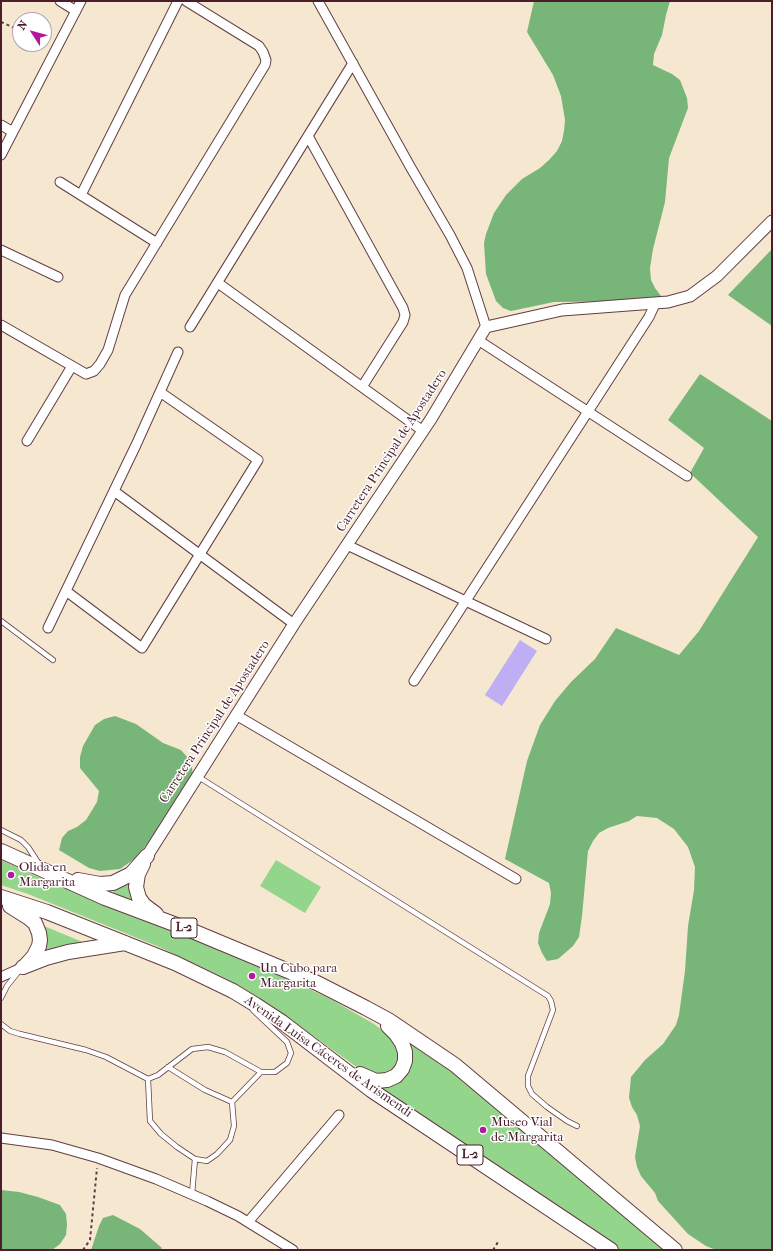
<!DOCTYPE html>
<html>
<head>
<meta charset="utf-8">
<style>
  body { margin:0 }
  #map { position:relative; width:773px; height:1251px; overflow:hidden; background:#f5e7d0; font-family:"IM FELL French Canon",serif }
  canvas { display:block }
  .frame { position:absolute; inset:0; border:2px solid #4a1f2b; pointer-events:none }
  .north { position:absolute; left:12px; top:12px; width:40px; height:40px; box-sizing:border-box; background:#fff; border:1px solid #b7a5aa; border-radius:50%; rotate:306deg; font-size:11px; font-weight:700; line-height:16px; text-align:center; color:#4a1f2b }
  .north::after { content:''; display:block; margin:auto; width:14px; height:18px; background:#b5179e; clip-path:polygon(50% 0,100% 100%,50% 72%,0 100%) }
</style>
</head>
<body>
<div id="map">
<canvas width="773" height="1251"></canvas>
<div class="frame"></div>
<div class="north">N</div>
</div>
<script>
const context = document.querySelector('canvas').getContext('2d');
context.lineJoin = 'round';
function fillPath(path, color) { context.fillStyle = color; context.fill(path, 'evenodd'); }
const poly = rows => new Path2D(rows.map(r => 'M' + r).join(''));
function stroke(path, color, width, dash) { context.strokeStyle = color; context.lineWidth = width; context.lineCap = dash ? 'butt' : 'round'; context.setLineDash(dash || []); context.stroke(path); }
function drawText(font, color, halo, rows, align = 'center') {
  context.font = font + ' "IM FELL French Canon",serif'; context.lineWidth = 3; context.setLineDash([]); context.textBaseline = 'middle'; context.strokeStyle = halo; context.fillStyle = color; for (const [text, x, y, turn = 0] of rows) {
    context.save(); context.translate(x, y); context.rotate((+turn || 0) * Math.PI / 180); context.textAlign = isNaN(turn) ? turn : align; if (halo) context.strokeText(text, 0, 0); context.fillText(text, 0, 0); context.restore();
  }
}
const green = poly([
  [1,860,47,881,142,919,213,946,293,981,332,1000,374,1024,389,1035,400,1050,396,1069,383,1077,367,1073,355,1066,271,1005,227,979,157,946,28,894,1,885],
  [276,860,321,887,305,913,260,886],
  [132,878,133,898,132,899,128,899,113,893,114,890,121,886],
  [43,926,44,926,85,943,43,952],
  [411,1042,445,1065,665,1250,621,1250,382,1089,383,1087,395,1085,400,1081,411,1062]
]);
const forest = poly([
  [534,1,670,1,666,15,662,35,654,54,653,65,672,74,680,80,687,98,688,108,669,158,665,202,653,249,650,268,651,280,655,288,661,296,656,301,554,302,511,311,503,308,496,301,486,274,484,243,486,234,494,213,506,195,522,179,540,168,549,160,557,151,562,141,564,131,565,120,561,96,553,75,527,32],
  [772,249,772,326,728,295],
  [700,374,772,421,772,1250,716,1250,706,1246,688,1234,658,1201,655,1193,641,1176,637,1167,635,1157,640,1126,637,1115,632,1107,629,1098,631,1077,645,1060,663,1044,676,1025,679,1015,685,971,688,926,694,890,695,867,688,847,674,829,657,818,637,816,629,821,608,828,599,833,593,841,588,851,582,916,579,937,573,946,558,959,547,961,542,953,538,943,539,933,550,904,551,893,549,883,505,859,527,761,540,725,555,701,571,682,595,659,616,628,679,655,699,631,758,537,690,473,704,448,668,420],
  [115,716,136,724,163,743,181,750,188,758,192,767,193,777,154,835,136,858,120,869,100,871,89,868,59,850,62,838,68,831,77,827,86,820,97,802,99,791,80,768,80,757,83,746,95,725,104,719],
  [1,1190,19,1192,38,1197,60,1205,66,1214,67,1225,66,1235,60,1244,52,1250,1,1250],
  [113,1215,140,1229,162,1248,160,1250,91,1250,99,1226,103,1218]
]);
const building = poly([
  [520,640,537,651,502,706,485,695]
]);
const path = poly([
  [1,22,17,29],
  [83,1250,90,1240,97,1168],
  [493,1250,498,1242]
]);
const service = poly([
  [1,621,53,660],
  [197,776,548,996,551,1001,553,1010,528,1076,528,1086,532,1094,547,1107,567,1121,577,1126],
  [1,830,21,840,28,847,39,864],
  [1,998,7,986,19,971],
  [1,1024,10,1031,20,1034,86,1050,106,1057,148,1079,150,1121,161,1134,177,1147,195,1159,207,1161,217,1154,230,1140,234,1126,232,1102,261,1072],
  [168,1067,205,1090,232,1102],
  [148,1079,158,1075,192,1049,208,1047,225,1052,261,1072,275,1072,287,1063,291,1053,287,1042,253,1010],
  [192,1194,195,1159]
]);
const minor = poly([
  [60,1,76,11],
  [318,1,411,168,450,235,467,268,486,327],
  [1,125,13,132],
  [308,136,403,308,405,315,403,322,362,387],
  [1,155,81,1],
  [60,182,157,243],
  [81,195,178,1],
  [1,250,58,277],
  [218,283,423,431],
  [1,325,86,374,94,371,100,364,108,350,125,295,265,65,266,60,263,52,259,46,186,1],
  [190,327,353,63],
  [478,340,687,476],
  [27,441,72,366],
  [114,491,294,624],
  [347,545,546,639],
  [66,591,142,648,258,460,160,392],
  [48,628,136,445,178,352],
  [414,681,649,317,655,304],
  [236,715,516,879],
  [1,977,23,967],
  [1,1138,52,1145,98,1158,156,1179,207,1201,238,1216,293,1250],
  [248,1222,339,1115]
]);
const tertiary = poly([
  [147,856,294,624,431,419,486,327,562,310,668,302,690,296,717,276,772,221]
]);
const primary = poly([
  [1,851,105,898,190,930,317,983,366,1008,390,1021,455,1065,675,1250],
  [143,864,138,874,136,887,139,898,144,905,156,914],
  [78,880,100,884,113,883,131,874,147,856],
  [1,897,47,912,175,963,233,991,256,1005,282,1022,371,1090,611,1250],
  [10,906,29,918,35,923,39,933,40,940,39,946,34,956,25,966],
  [23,967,46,958,68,952,125,943],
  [360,1074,376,1081,387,1080,396,1076,402,1069,405,1061,405,1052,402,1043,396,1034,388,1026]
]);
const markers = [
  [11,875,4,"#b5179e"],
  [252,976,4,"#b5179e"],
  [483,1130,4,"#b5179e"]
];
const shields = [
  [184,928,26],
  [470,1155,26]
];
const shieldNames = [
  ["L-2",184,928],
  ["L-2",470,1155]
];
const streetNames = [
  ["Carretera Principal de Apostadero",392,451,-57],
  ["Carretera Principal de Apostadero",215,722,-57],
  ["Avenida Luisa Cáceres de Arismendi",328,1057,35]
];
const poiNames = [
  ["Olida en",19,868],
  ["Margarita",19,883],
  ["Un Cubo para",260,969],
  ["Margarita",260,984],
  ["Museo Vial",491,1123],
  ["de Margarita",491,1138]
];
fillPath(green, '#94d58c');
fillPath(forest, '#77b678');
fillPath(building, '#bfaef4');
stroke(service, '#643d44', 6);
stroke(minor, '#643d44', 11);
stroke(tertiary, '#643d44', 13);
stroke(primary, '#643d44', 16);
stroke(path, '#643d44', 2, [3, 3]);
stroke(service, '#fff', 4.5);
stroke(minor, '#fff', 9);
stroke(tertiary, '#fff', 11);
stroke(primary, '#fff', 14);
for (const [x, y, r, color] of markers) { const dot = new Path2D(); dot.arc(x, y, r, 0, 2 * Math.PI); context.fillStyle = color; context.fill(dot); stroke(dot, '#fff', 1.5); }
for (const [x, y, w] of shields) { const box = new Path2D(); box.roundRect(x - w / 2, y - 10, w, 20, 3); context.fillStyle = '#fff'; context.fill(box); stroke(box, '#4a1f2b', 1); }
drawText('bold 12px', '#4a1f2b', null, shieldNames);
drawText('13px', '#4a1f2b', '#fff', streetNames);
drawText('13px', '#4a1f2b', '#fff', poiNames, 'left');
</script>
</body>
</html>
